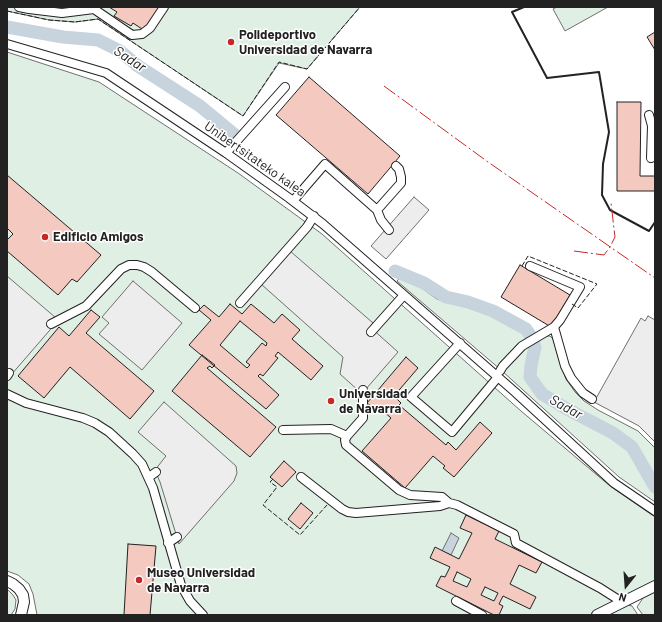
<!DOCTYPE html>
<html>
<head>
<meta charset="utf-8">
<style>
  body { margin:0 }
  #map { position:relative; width:662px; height:622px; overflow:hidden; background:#fff; font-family:Barlow,sans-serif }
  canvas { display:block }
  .frame { position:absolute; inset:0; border:8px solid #222; pointer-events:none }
  .north { position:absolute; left:606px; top:566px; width:40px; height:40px; -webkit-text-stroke:3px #fff; paint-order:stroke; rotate:197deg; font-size:11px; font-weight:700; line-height:16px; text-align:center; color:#222 }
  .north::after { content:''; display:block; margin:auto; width:14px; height:18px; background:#222; clip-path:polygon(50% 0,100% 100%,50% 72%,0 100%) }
</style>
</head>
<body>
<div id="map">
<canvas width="662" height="622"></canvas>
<div class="frame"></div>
<div class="north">N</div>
</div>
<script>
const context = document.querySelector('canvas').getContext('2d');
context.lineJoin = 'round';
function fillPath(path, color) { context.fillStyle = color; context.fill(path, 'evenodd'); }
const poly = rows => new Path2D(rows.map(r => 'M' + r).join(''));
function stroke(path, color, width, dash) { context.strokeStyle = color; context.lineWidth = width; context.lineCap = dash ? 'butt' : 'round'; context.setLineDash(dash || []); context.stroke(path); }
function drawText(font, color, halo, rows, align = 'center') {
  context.font = font + ' Barlow,sans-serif'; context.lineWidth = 3; context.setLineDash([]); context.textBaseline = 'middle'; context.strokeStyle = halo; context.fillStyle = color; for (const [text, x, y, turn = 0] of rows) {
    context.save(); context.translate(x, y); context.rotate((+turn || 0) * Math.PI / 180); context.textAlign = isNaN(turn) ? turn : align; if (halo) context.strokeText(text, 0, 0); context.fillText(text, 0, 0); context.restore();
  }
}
const green = poly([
  [7,7,360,7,307,69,279,63,243,116,98,19,75,22,49,20,7,11,7,7],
  [557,7,608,7,565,31,553,9,557,7],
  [7,52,99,82,238,173,322,234,521,411,610,486,655,517,655,581,590,615,37,615,33,594,29,584,18,575,7,571,7,52],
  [401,276,413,282,437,299,447,302,466,306,487,312,524,333,539,340,546,336,550,336,553,339,561,366,566,379,575,392,584,401,598,410,638,431,655,448,655,502,619,477,501,370,397,281,401,276],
  [7,589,13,595,16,600,15,609,11,615,7,615,7,589],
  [655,592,655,615,643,615,637,607,643,598,655,592],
  [628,605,632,606,638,615,608,615,628,605]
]);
const parking = poly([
  [414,197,429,210,386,259,371,246,414,197],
  [290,251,373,323,370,327,398,352,366,389,360,392,340,374,343,357,261,284,290,251],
  [7,276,56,318,56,323,11,375,7,371,7,276],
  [133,281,182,323,142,370,99,334,109,323,102,317,133,281],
  [648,316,655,320,655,442,639,426,594,402,641,318,645,321,648,316],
  [164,402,236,466,237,473,234,481,179,544,160,482,155,470,166,456,138,432,164,402]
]);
const water = poly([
  [451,533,459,538,451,555,442,551,451,533]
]);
const river = poly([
  [7,27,63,37,98,40,120,51,138,66,200,106,235,135],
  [395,271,424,283,446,297,468,302,493,311,526,329,530,335,535,347,531,365,530,377,542,394,567,409,613,433,632,447,655,487]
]);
const building = poly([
  [109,7,161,7,145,31,133,23,131,26,114,16,117,12,109,7],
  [655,32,655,50,647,37,655,32],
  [309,77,400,156,368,194,276,115,309,77],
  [617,102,641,102,640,176,655,176,655,191,617,191,617,102],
  [7,175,101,255,77,282,72,279,58,295,7,251,7,240,13,234,8,229,7,230,7,175],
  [520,265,570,295,551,327,501,297,520,265],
  [230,304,242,314,251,304,274,323,282,314,300,330,292,339,323,366,311,380,278,352,275,356,278,358,263,376,260,374,258,376,279,395,266,409,189,345,211,320,199,310,204,305,219,317,230,304],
  [240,321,267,343,266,346,262,343,246,362,250,365,247,368,220,345,240,321],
  [91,310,100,317,86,333,154,391,130,419,70,367,44,398,18,376,59,327,69,336,91,310],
  [202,355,215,365,212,368,210,366,207,368,276,427,250,457,172,391,202,355],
  [406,357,418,368,394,396,401,403,399,405,446,445,448,442,456,450,480,422,492,433,454,477,443,468,445,466,433,456,405,488,362,451,391,418,382,410,380,413,367,403,406,357],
  [284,461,296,472,282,487,270,477,284,461],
  [301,503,313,513,300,529,288,519,301,503],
  [466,515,499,531,495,539,542,562,536,573,519,565,510,584,536,597,530,609,503,596,499,604,503,606,499,615,494,615,436,586,441,576,445,577,450,567,430,558,435,547,459,559,472,533,460,528,466,515],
  [457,572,471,579,467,587,453,581,457,572],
  [485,587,498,593,494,601,481,595,485,587],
  [128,544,156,546,150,615,124,615,128,544]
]);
const minor = poly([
  [19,7,29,9,62,13,94,9,96,7],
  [94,9,132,35,142,34,150,28,164,7],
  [7,44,106,73,226,153,289,198,323,224,515,392,614,483,655,511],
  [649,115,652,126],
  [226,153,285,87],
  [651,158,652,126,655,124],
  [293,201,325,164,377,210,381,220,389,230],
  [377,210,401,183,401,177,399,169,396,166],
  [240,303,307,227,314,216],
  [51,324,86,306,121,269,129,265,137,265,144,267,152,272,195,308],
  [554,327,565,366,571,378,583,393,592,399],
  [371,332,404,295],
  [460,343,411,397,452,432,498,377],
  [500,371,503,366,522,346,554,327,560,320,580,287,530,266],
  [7,376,9,373],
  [363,390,363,418,347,436,345,440,346,445,399,490,410,495,442,497,449,503],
  [7,394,26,403,83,418,95,423,109,432,133,454,142,464,153,488,181,585,190,601,203,615],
  [283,430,331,429,347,436],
  [149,477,156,472],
  [301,477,342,509,348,512,356,513,440,506,449,503,457,505,514,534,516,543,600,588,622,602],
  [168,543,177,537],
  [456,601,482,615]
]);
const major = poly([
  [7,581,13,584,19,589,23,595,24,602,21,615],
  [597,615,655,586]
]);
const fence = poly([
  [7,11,49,20,75,22,98,19,243,116,279,62,307,69,360,7],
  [522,266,528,256,597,284,578,308,572,304],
  [273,479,270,482,277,487,263,505,300,535,327,505]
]);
const wall = poly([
  [524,7,512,12,547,78,599,72,609,132,603,164,602,195,610,210,649,231,655,222]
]);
const power = poly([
  [384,86,488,162,655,278],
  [574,251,604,255,610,247,615,237,611,203]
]);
const markers = [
  [231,42,4,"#c62828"],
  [45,237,4,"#c62828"],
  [331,401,4,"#c62828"],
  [139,580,4,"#c62828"]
];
const poiNames = [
  ["Polideportivo",239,35],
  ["Universidad de Navarra",239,50],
  ["Edificio Amigos",53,237],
  ["Universidad",339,394],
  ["de Navarra",339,409],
  ["Museo Universidad",147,573],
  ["de Navarra",147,588]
];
const streetNames = [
  ["Unibertsitateko kalea",255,159,35]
];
const waterNames = [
  ["Sadar",130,59,33],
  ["Sadar",566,407,29]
];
fillPath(green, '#e0efe3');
stroke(green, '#6f6f6f', 1);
fillPath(parking, '#ededed');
stroke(parking, '#6f6f6f', 1);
fillPath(water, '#c7d3dd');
stroke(water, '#6f6f6f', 1);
stroke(river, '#c7d3dd', 13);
fillPath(building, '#f3c9c0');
stroke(building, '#222', 1);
stroke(minor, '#222', 10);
stroke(major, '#222', 12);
stroke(minor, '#fff', 8);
stroke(major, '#fff', 10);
stroke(fence, '#222', 1, [5, 2]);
stroke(wall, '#222', 2);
stroke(power, '#c62828', 1, [14, 3, 2, 3]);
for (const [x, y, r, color] of markers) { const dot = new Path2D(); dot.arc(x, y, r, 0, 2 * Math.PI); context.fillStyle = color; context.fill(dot); stroke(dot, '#fff', 1.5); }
drawText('bold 13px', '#222', '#fff', poiNames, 'left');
drawText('13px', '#222', '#fff', streetNames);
drawText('italic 14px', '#222', '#fff', waterNames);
</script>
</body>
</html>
